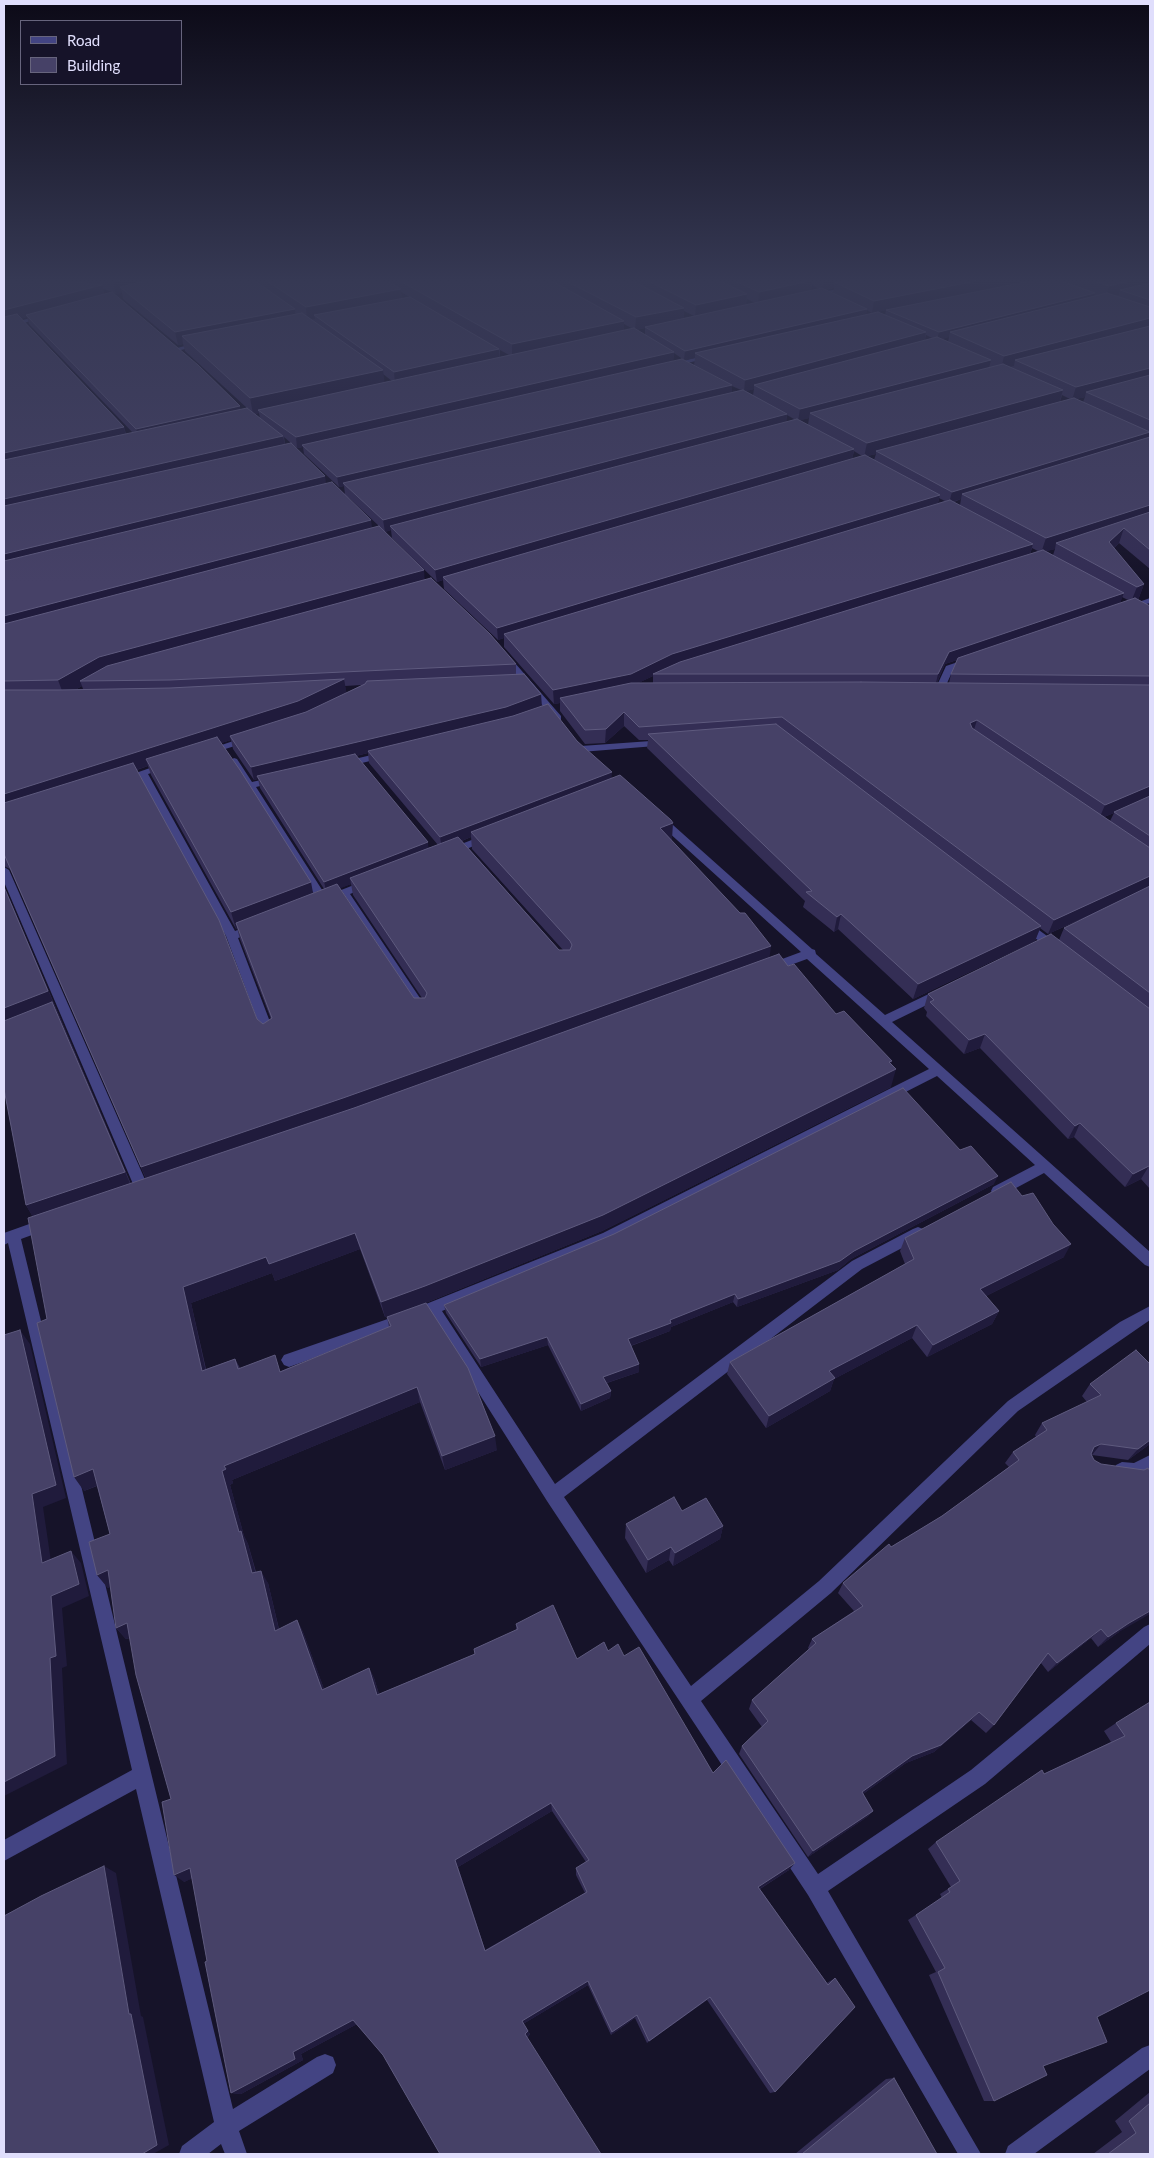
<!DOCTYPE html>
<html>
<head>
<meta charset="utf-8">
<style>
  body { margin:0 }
  #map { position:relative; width:1154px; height:2158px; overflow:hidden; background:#161329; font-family:Lato,sans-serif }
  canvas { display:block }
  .frame { position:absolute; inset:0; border:5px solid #e0defc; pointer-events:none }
  .legend { position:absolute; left:20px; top:20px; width:162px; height:65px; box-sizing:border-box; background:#161329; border:1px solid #67647d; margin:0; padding:6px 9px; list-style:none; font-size:15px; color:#e0defc }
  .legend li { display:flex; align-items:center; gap:10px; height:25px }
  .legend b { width:25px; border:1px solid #67647d }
</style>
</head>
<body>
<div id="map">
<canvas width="1154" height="2158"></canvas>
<div class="frame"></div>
<ul class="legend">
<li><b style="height:6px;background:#434483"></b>Road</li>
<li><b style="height:14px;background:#464167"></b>Building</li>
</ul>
</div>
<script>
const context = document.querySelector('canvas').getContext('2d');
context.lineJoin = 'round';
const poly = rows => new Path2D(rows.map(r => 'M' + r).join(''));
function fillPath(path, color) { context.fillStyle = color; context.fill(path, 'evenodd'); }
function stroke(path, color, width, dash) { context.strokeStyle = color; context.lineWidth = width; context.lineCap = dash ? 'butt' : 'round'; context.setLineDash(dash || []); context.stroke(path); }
const minor = poly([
  [874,281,882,281,813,297,810,295,874,281],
  [201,342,203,345,176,351,173,349,201,342],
  [710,354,712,357,671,367,668,365,710,354],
  [1150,598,1150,603,1129,609,1125,607,1150,598],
  [505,654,508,655,561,716,561,720,555,720,502,659,501,657,505,654],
  [970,658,973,659,973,663,953,670,942,694,936,694,934,692,946,666,970,658],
  [248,736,251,737,251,741,209,754,204,751,248,736],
  [665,740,670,743,668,745,581,752,576,749,581,746,665,740],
  [384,752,389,755,387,757,345,767,340,764,342,762,384,752],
  [234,758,237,759,252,782,274,777,279,780,277,782,256,787,326,896,364,881,372,881,373,883,372,885,350,894,426,1007,428,1010,426,1013,418,1013,341,898,324,905,320,904,229,761,234,758],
  [164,763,167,764,167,768,148,774,235,931,254,924,260,928,258,931,238,938,275,1035,273,1038,269,1039,263,1035,226,936,139,777,124,782,119,779,164,763],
  [660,816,664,817,812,949,815,950,816,954,885,1015,937,990,945,990,947,993,945,996,892,1022,1150,1252,1150,1267,1145,1265,1044,1173,1003,1195,998,1197,993,1195,991,1191,993,1187,1035,1165,937,1076,613,1241,442,1311,555,1484,852,1261,913,1229,918,1227,923,1229,925,1233,923,1237,862,1269,564,1497,691,1686,819,1581,1008,1401,1120,1322,1150,1306,1150,1320,1018,1411,831,1593,701,1701,818,1874,971,1770,1144,1627,1150,1624,1150,1644,985,1784,828,1891,981,2154,958,2154,808,1895,547,1501,430,1316,426,1317,421,1316,419,1311,421,1306,603,1233,929,1069,807,959,774,971,766,971,764,968,766,965,801,952,656,821,655,819,660,816],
  [487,834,491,835,492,837,491,839,454,854,446,854,445,852,446,850,487,834],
  [4,867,9,870,150,1191,148,1195,143,1197,138,1195,136,1191,4,882,4,867],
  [1025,920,1061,946,1063,949,1061,952,1053,952,1021,927,1019,924,1021,921,1025,920],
  [46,1218,51,1220,53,1224,51,1228,21,1239,233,2109,317,2057,325,2054,333,2057,336,2065,333,2073,239,2131,247,2154,225,2154,221,2144,208,2154,179,2154,182,2146,214,2122,136,1789,4,1861,4,1840,132,1770,8,1243,4,1245,4,1233,46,1218],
  [405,1313,410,1314,412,1319,410,1324,289,1367,284,1365,281,1360,284,1355,405,1313],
  [1150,1455,1150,1471,1135,1479,1116,1475,1114,1470,1116,1465,1122,1462,1134,1463,1150,1455],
  [1150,2045,1150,2069,1034,2154,1005,2154,1008,2146,1142,2048,1150,2045]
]);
const tertiary = poly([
  [42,315,47,316,4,329,4,325,42,315]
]);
const wall = poly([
  [4,281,1150,281,1150,436,1149,437,1150,437,1150,569,1119,543,1114,548,1144,584,1138,600,1150,606,1150,1189,1141,1179,1125,1187,1074,1137,1068,1139,980,1048,964,1054,926,1016,927,1012,924,1008,928,994,1059,940,1064,928,1117,903,1048,934,1040,928,1035,941,913,999,838,929,834,932,803,907,805,901,647,748,648,740,639,740,624,726,605,743,585,744,560,711,560,703,554,704,504,647,504,638,498,640,444,589,443,580,437,582,392,538,391,530,385,532,425,580,516,664,516,674,542,706,577,741,612,778,672,839,671,840,769,958,788,966,836,1014,891,1064,891,1087,602,1231,428,1302,385,1317,360,1249,275,1281,272,1273,191,1303,206,1369,235,1359,240,1368,281,1371,389,1327,387,1317,497,1450,445,1470,420,1402,232,1480,233,1483,230,1485,244,1536,248,1544,256,1572,268,1583,279,1629,297,1620,303,1632,324,1689,369,1668,374,1678,379,1694,475,1654,474,1649,516,1630,516,1624,577,1659,608,1651,624,1656,713,1773,789,1870,760,1889,827,1983,835,1978,775,2092,770,2093,707,2000,647,2043,635,2018,611,2035,588,1985,523,2024,530,2034,440,2154,383,2055,357,2024,301,2054,303,2060,241,2094,231,2093,192,1878,184,1882,171,1799,130,1638,126,1639,116,1628,111,1586,108,1588,97,1575,110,1534,97,1486,84,1491,47,1319,33,1217,26,1205,4,1089,4,886,131,1184,146,1179,10,869,4,866],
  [812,285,819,289,811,291],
  [834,288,833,293,825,290],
  [103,289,112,292,104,294],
  [401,292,409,297,402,298],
  [112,293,116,294,122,293,123,299,178,345,183,344,185,351,247,408,241,410],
  [747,299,755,303,746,305],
  [867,310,872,313,866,315],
  [886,310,885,315,878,312],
  [684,311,694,316,684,318],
  [27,317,29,324,133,433,126,434,124,427,21,319],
  [624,324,633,329,624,331],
  [645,328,645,335,636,330],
  [926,335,932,338,925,340],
  [949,337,948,342,942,339],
  [500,350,509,355,500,357],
  [674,353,684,360,695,358,694,365,728,383,673,361],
  [383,374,392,381,384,382],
  [732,386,741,390,732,392],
  [754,389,753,395,746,391],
  [1062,395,1070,399,1060,402],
  [1085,397,1083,402,1076,399],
  [259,413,260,418,254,414],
  [787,415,794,419,795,419,786,422],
  [809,418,808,425,800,420],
  [284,437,291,443,285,444],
  [292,444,297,448,303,447,304,454,339,487,344,486,345,494,326,483],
  [854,451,862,456,852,459],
  [876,454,874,460,867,456],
  [348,497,379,526,372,528],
  [939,498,945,501,938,503],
  [961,499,960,505,954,502],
  [1032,548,1038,551,1030,554],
  [1055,549,1053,555,1046,551],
  [1122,597,1128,600,1120,603],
  [957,660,951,674,949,683,937,683,945,664],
  [653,676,653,683,638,683],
  [362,685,346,693,345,686],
  [82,686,83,689,75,690],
  [231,740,233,749,254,780,258,779,260,788,324,889,313,893,221,743],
  [368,753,369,763,438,845,428,848,356,756],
  [148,766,151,775,236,929,237,928,240,939,271,1019,263,1024,257,1019,137,770],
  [1114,813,1110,821,1104,817],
  [471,837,472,849,563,950,559,950,462,841],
  [351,884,353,895,422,998,414,998,340,888],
  [552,1811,586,1862,576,1868,576,1875,585,1893,485,1950,458,1867],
  [960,1150,994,1184,851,1259,838,1270,737,1307,733,1302,671,1327,670,1331,631,1346,639,1364,639,1372,607,1383,611,1391,610,1398,581,1411,548,1345,481,1367,446,1313,444,1305],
  [905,1238,1064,1257,986,1296,999,1311,992,1324,927,1357,912,1338,834,1379,830,1391,766,1428,727,1374,730,1362,905,1264,900,1251],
  [1090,1384,1150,1444,1128,1460,1092,1455,1119,1632,1098,1647,1091,1638,1048,1672,1041,1663,994,1725,986,1733,971,1720,934,1752,906,1763,863,1794,873,1811,867,1817,808,1857,739,1754,742,1746,762,1727,749,1709,752,1700,809,1649,808,1648,812,1639,854,1611,838,1593,843,1583,891,1547,942,1516,1009,1467,1005,1463,1013,1452,1036,1437,1035,1435,1042,1423,1087,1402,1082,1396],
  [682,1511,723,1526,720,1539,673,1566,669,1560,646,1573,625,1538,626,1524],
  [1150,1702,1097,2017,1043,2066,994,2101,984,2101,929,1975,936,1972,908,1920,942,1898,940,1894,951,1887,928,1849,936,1842,1044,1774,1111,1742,1104,1731,1116,1723],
  [894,2078,937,2154,795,2154,886,2079],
  [1150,2092,1150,2154,1093,2154,1122,2132,1115,2121]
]);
const shadedWall = poly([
  [120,281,170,281,120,287,122,293,116,294,113,282],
  [810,281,812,281,811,292,758,304,759,292],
  [824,281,876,281,834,282,834,288,822,290],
  [976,281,1034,281,872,313,874,301],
  [1130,281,1150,281,1150,287,1120,290,1119,295,1105,298,1109,286],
  [102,285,105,297,26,315,27,317,4,323,4,310],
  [401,289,402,301,314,315,315,319,307,320,306,307],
  [1095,293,1093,301,950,332,949,337,937,340,939,332],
  [747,294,746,306,695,317,696,305],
  [684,308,684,320,645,327,645,328,635,330,636,317],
  [295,309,296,322,182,336,183,344,178,345,175,332],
  [867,309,865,318,695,353,695,358,684,360,685,351],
  [1150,318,1150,328,1015,360,1014,366,1001,369,1004,356],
  [624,321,624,333,512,357,512,344],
  [926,332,924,344,754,385,754,389,744,392,745,380],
  [499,349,500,360,395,383,394,372],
  [674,352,673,362,302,445,303,447,297,448,296,437],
  [991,360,988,372,810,413,809,418,798,421,800,409],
  [1150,368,1150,380,1086,392,1085,397,1072,400,1076,387],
  [383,370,385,385,258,410,259,413,253,414,250,398],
  [732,385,732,394,343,483,344,486,339,487,337,477],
  [1063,390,1059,404,876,451,876,454,864,457,867,443],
  [240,406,242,416,139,439,136,429],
  [787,414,786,424,390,526,391,530,385,532,383,520],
  [124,427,127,441,4,468,4,453],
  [1150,432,1147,443,962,494,961,499,949,503,952,492],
  [283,436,286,450,4,515,4,499],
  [854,449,852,460,443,577,443,580,437,582,435,570],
  [325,476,327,490,4,570,4,554],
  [940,495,937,506,504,634,504,638,498,640,497,628],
  [1150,505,1150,518,1056,543,1055,549,1041,553,1046,538],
  [371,520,373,535,4,633,4,616],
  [1124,528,1119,543,1104,557,1109,542],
  [1033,544,1029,557,653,674,653,676,630,687,560,698,560,703,554,704,553,690],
  [424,570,425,585,80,681,82,686,64,696,58,680,99,657],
  [1144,584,1138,600,1131,602,1137,587],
  [1124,593,1119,606,945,664,935,687,938,674,949,652],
  [344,679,347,695,301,717,230,736,231,740,149,766,146,759,148,766,4,812,4,794],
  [541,694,542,707,506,720,368,751,368,753,259,779,257,776,258,779,254,780,251,767],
  [624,712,624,726,605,743,606,729],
  [977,720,973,733,970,723],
  [612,772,611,783,471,832,471,837,442,849,440,837],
  [1150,786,1150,797,1114,812,1114,813,1099,819,1105,805],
  [673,823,672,839,659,844,660,828],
  [428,842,429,854,350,878,351,884,327,894,324,882],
  [1150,876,1150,887,1048,934,1054,920],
  [311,882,314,898,236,923,237,928,236,929,231,912],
  [4,886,132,1188,35,1221,26,1205,4,1027],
  [841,914,838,929,834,932,837,917],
  [1041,926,1035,941,913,999,918,984],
  [771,946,769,962,148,1183,141,1167],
  [985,1034,980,1048,964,1054,969,1040],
  [892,1061,888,1073,896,1069,891,1087,602,1231,428,1302,385,1317,381,1302],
  [1080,1123,1074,1137,1068,1139,1075,1126],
  [1149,1166,1141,1179,1125,1187,1133,1174],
  [998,1176,994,1184,851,1259,838,1270,737,1307,738,1299,854,1251],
  [355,1233,360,1249,275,1281,272,1273,191,1303,209,1386,202,1371,183,1287,266,1257],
  [1071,1244,1064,1257,974,1302,980,1289],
  [735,1294,733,1302,671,1327,670,1331,627,1347,628,1339,670,1320],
  [999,1311,992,1324,927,1357,933,1345],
  [917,1325,912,1338,834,1379,830,1391,766,1428,769,1416,829,1371],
  [20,1330,30,1344,66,1498,43,1507,53,1575,42,1563,32,1494],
  [547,1337,548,1345,481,1367,480,1359],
  [639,1364,639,1372,603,1384,603,1377],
  [417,1387,420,1402,232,1480,233,1483,230,1485,244,1536,248,1544,259,1586,252,1573,239,1532,222,1471,224,1466],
  [611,1391,610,1398,581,1411,581,1404],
  [495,1436,497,1450,445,1470,442,1456],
  [1150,1440,1150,1444,1128,1460,1138,1449],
  [1101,1444,1092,1455,1085,1458,1094,1447],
  [93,1469,103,1483,84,1491,74,1477],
  [723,1526,720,1539,673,1566,675,1553],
  [671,1547,669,1560,646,1573,648,1560],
  [71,1551,81,1563,89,1596,62,1608,67,1666,62,1668,67,1764,4,1796,4,1782,50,1658,51,1596],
  [108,1570,119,1583,108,1588,97,1575],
  [261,1571,268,1583,282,1643,275,1631],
  [1150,1611,1150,1614,1119,1632,1098,1647,1108,1637,1129,1623],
  [297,1620,303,1632,328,1700,322,1690],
  [127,1623,137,1635,126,1639,116,1628],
  [1101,1629,1091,1638,1048,1672,1057,1663],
  [369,1668,374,1678,382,1705,377,1695],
  [979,1712,971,1720,934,1752,906,1763,856,1799,862,1792,912,1756],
  [551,1803,552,1811,458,1867,487,1956,485,1951,455,1860],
  [873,1811,867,1817,808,1857,813,1851],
  [795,1863,789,1870,753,1893,758,1887],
  [104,1866,116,1873,141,2016,143,2017,169,2145,153,2154,142,2154,129,2014],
  [190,1868,200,1875,184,1882,174,1875],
  [588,1981,588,1985,523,2024,522,2021],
  [710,1997,707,2000,647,2043,649,2041],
  [637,2015,635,2018,611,2035,612,2032],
  [353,2020,359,2023,301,2054,303,2060,241,2094,231,2093,293,2052],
  [528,2031,530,2034,527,2037,525,2034]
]);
const building = poly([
  [4,281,68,281,102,285,4,310,4,281],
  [109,281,120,281,113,282,109,281],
  [144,281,255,281,295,309,175,332,120,287,144,281],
  [267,281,387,281,401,289,306,307,267,281],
  [400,281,552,281,624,321,512,344,400,281],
  [566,281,633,281,684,308,636,317,566,281],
  [648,281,720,281,747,294,696,305,648,281],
  [735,281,810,281,759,292,735,281],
  [842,281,976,281,874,301,834,282,842,281],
  [1030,281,1061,281,1095,293,939,332,886,310,1030,281],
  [1094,281,1130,281,1109,286,1094,281],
  [1150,283,1150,300,1120,290,1150,283],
  [822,288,867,309,685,351,645,327,822,288],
  [112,292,198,365,240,406,136,429,26,315,112,292],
  [1107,293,1150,307,1150,318,1004,356,950,332,1107,293],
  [410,297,499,349,394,372,314,315,410,297],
  [878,312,926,332,745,380,695,353,878,312],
  [302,313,383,370,250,398,182,336,302,313],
  [17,314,124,427,4,453,4,317,17,314],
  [1150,326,1150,368,1076,387,1015,360,1150,326],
  [634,328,674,352,296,437,258,410,634,328],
  [937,337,991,360,800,409,754,385,937,337],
  [682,359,732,385,337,477,302,445,682,359],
  [1003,364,1063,390,867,443,810,413,1003,364],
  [1150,375,1150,420,1086,392,1150,375],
  [743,390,787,414,383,520,343,483,743,390],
  [1074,398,1150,432,952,492,876,451,1074,398],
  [247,408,283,436,4,499,4,460,247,408],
  [797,419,854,449,435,570,390,526,797,419],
  [1150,437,1150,505,1046,538,962,494,1150,437],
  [291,443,325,476,4,554,4,506,291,443],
  [865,455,940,495,497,628,443,577,865,455],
  [332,482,371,520,4,616,4,561,332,482],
  [950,500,1033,544,672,654,631,674,553,690,504,634,950,500],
  [1150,512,1150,550,1124,528,1109,542,1144,584,1137,587,1056,543,1150,512],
  [379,526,424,570,99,657,58,680,4,681,4,624,379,526],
  [1043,550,1124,593,949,652,938,674,653,674,680,662,1043,550],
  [431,578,490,634,516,664,170,680,80,681,107,666,431,578],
  [1135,598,1150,606,1150,676,951,674,958,658,1135,598],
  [524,674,541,694,506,707,251,767,230,736,306,712,365,684,367,681,524,674],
  [344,679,298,701,4,794,4,690,58,690,170,688,344,679],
  [861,682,1150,685,1150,786,1105,805,977,720,970,723,972,728,1150,848,1150,876,1054,920,782,717,639,727,624,712,606,729,585,730,560,698,631,683,861,682],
  [548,704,577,741,612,772,440,837,368,751,513,716,548,704],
  [776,724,1041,926,918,984,841,914,837,917,806,892,812,891,648,734,776,724],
  [217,737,240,770,311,882,231,912,146,759,217,737],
  [355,754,428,842,324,882,257,776,355,754],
  [133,763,219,920,257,1019,263,1024,272,1018,236,923,337,884,414,998,425,998,427,993,350,878,458,837,559,950,570,950,572,945,570,941,471,832,620,775,671,820,673,823,660,828,740,913,745,913,771,946,343,1098,141,1167,4,854,4,803,133,763],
  [1150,796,1150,836,1114,812,1150,796],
  [1150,886,1150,993,1064,928,1150,886],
  [4,887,48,991,4,1008,4,887],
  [1051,934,1150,1009,1150,1167,1149,1166,1133,1174,1080,1123,1075,1126,985,1034,969,1040,930,1002,934,1000,928,994,1051,934],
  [779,954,788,966,794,964,836,1014,844,1011,892,1061,889,1062,896,1069,603,1215,425,1286,381,1302,355,1233,269,1264,266,1257,183,1287,202,1371,235,1359,238,1369,275,1355,280,1372,391,1326,387,1317,426,1303,468,1368,495,1436,442,1456,417,1387,224,1466,226,1469,222,1471,239,1532,241,1531,252,1573,261,1571,275,1631,297,1620,322,1690,369,1668,377,1695,475,1654,474,1649,518,1629,516,1624,553,1605,577,1659,604,1642,608,1651,618,1644,624,1656,639,1647,713,1773,726,1760,795,1863,758,1887,828,1985,835,1978,855,2007,775,2092,710,1997,649,2041,637,2015,612,2032,588,1981,522,2021,528,2031,525,2034,601,2154,439,2154,440,2154,383,2055,353,2020,293,2052,295,2059,231,2093,205,1962,207,1961,190,1868,174,1875,162,1802,171,1799,136,1675,127,1623,116,1628,108,1570,97,1575,89,1542,110,1534,93,1469,74,1477,37,1323,47,1319,28,1218,354,1108,779,954],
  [551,1803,589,1860,576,1868,587,1892,485,1951,455,1860,551,1803],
  [52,1002,125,1172,26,1205,4,1089,4,1021,52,1002],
  [903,1088,960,1150,971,1146,998,1176,854,1251,840,1261,738,1299,735,1294,670,1320,671,1323,628,1339,639,1364,603,1377,611,1391,581,1404,547,1337,480,1359,444,1305,614,1234,903,1088],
  [1011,1182,1022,1196,1033,1193,1053,1224,1071,1244,980,1289,999,1311,933,1345,917,1325,829,1371,835,1378,769,1416,730,1362,914,1259,905,1238,1011,1182],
  [20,1330,56,1485,32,1494,42,1563,71,1551,79,1584,51,1596,56,1656,50,1658,55,1756,4,1782,4,1335,20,1330],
  [1136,1350,1150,1364,1150,1440,1138,1449,1101,1444,1094,1447,1091,1454,1094,1460,1101,1464,1144,1470,1148,1468,1150,1471,1150,1611,1129,1623,1108,1637,1101,1629,1057,1663,1048,1653,994,1725,979,1712,941,1745,912,1756,862,1792,873,1811,813,1851,742,1746,768,1721,752,1700,816,1643,812,1639,863,1606,843,1583,889,1544,891,1547,942,1516,1019,1460,1013,1452,1047,1430,1042,1423,1101,1395,1090,1384,1136,1350],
  [674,1497,682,1511,706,1498,723,1526,675,1553,671,1547,648,1560,626,1524,674,1497],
  [1150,1702,1150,1990,1097,2017,1107,2042,1043,2066,1047,2075,994,2101,938,1972,945,1968,916,1915,950,1892,948,1889,960,1881,936,1842,1042,1770,1044,1774,1125,1736,1116,1723,1150,1702],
  [104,1866,129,2014,131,2014,157,2145,142,2154,4,2154,4,1916,41,1896,104,1866],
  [894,2078,937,2154,802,2154,894,2078],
  [1150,2103,1150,2154,1108,2154,1136,2133,1129,2121,1150,2103]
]);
fillPath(minor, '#434483');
fillPath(tertiary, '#434483');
fillPath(wall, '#342e55');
fillPath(shadedWall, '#201b3c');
fillPath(building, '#464167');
stroke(building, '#5e5a7e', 1);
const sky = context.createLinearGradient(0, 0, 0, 583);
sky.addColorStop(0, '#0c0a17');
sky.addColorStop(0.48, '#363954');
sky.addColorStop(1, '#36395400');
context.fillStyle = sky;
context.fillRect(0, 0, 1154, 583);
</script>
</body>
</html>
